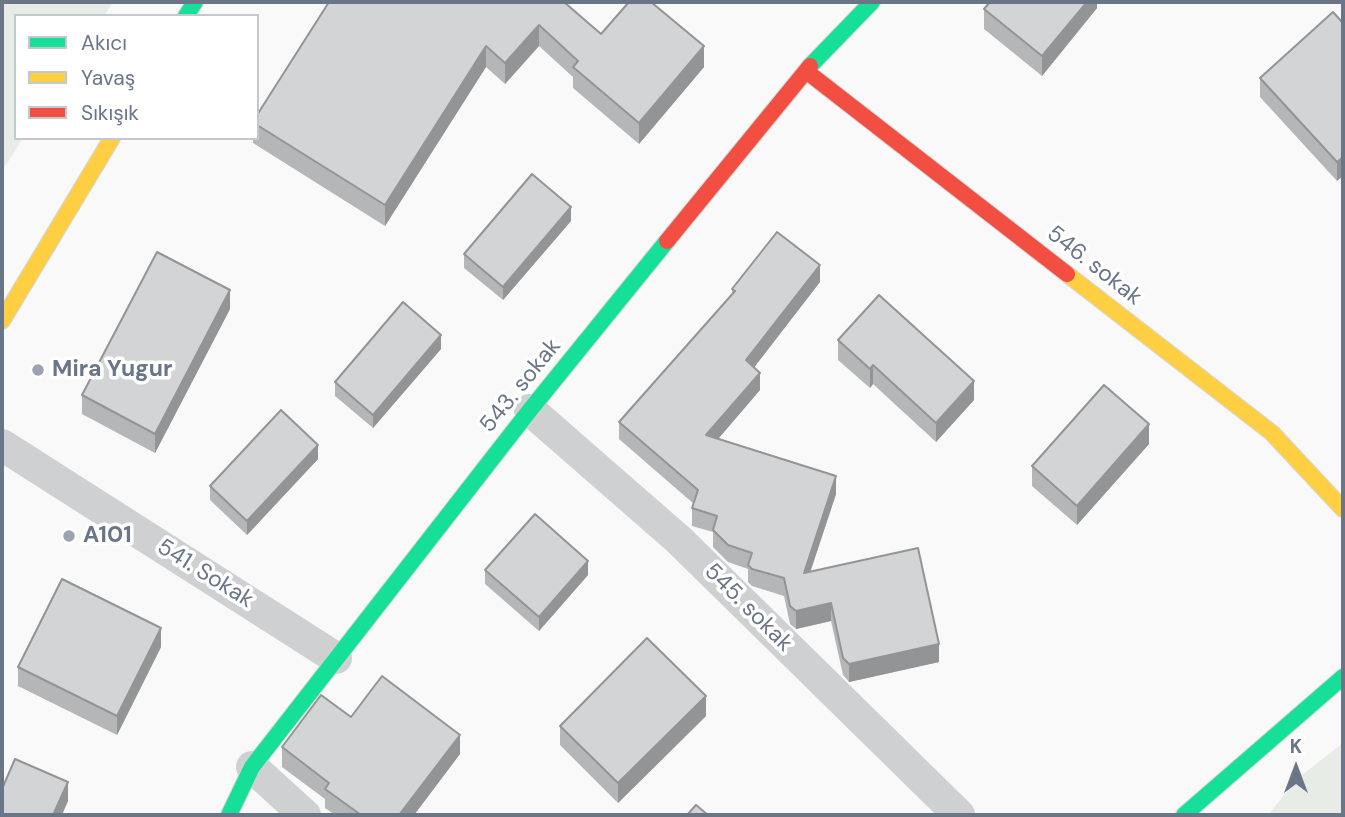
<!DOCTYPE html>
<html>
<head>
<meta charset="utf-8">
<style>
  body { margin:0 }
  #map { position:relative; width:1345px; height:817px; overflow:hidden; background:#f9f9f9; font-family:"DM Sans",sans-serif }
  canvas { display:block }
  .frame { position:absolute; inset:0; border:4px solid #6a7588; pointer-events:none }
  .legend { position:absolute; left:14px; top:14px; width:245px; height:126px; box-sizing:border-box; background:#fff; border:2px solid #c3c8cf; margin:0; padding:9px 12px; list-style:none; font-size:21px; color:#6a7588 }
  .legend li { display:flex; align-items:center; gap:14px; height:35px }
  .legend b { width:35px; border:2px solid #c3c8cf }
  .north { position:absolute; left:1261px; top:733px; width:70px; height:70px; -webkit-text-stroke:5px #fff; paint-order:stroke; rotate:0deg; font-size:19px; font-weight:700; line-height:28px; text-align:center; color:#6a7588 }
  .north::after { content:''; display:block; margin:auto; width:24px; height:32px; background:#6a7588; clip-path:polygon(50% 0,100% 100%,50% 72%,0 100%) }
</style>
</head>
<body>
<div id="map">
<canvas width="1345" height="817"></canvas>
<div class="frame"></div>
<ul class="legend">
<li><b style="height:9px;background:#16e098"></b>Akıcı</li>
<li><b style="height:9px;background:#ffcf43"></b>Yavaş</li>
<li><b style="height:9px;background:#f24e42"></b>Sıkışık</li>
</ul>
<div class="north">K</div>
</div>
<script>
const context = document.querySelector('canvas').getContext('2d');
context.lineJoin = 'round';
function fillPath(path, color) { context.fillStyle = color; context.fill(path, 'evenodd'); }
const poly = rows => new Path2D(rows.map(r => 'M' + r).join(''));
function stroke(path, color, width, dash) { context.strokeStyle = color; context.lineWidth = width; context.lineCap = dash ? 'butt' : 'round'; context.setLineDash(dash || []); context.stroke(path); }
function drawText(font, color, halo, rows, align = 'center') {
  context.font = font + ' "DM Sans",sans-serif'; context.lineWidth = 7; context.setLineDash([]); context.textBaseline = 'middle'; context.strokeStyle = halo; context.fillStyle = color; for (const [text, x, y, turn = 0] of rows) {
    context.save(); context.translate(x, y); context.rotate((+turn || 0) * Math.PI / 180); context.textAlign = isNaN(turn) ? turn : align; if (halo) context.strokeText(text, 0, 0); context.fillText(text, 0, 0); context.restore();
  }
}
const green = poly([
  [2,2,113,2,104,16,16,16,16,138,23,138,2,171],
  [1343,743,1343,815,1268,815,1298,778]
]);
const street = poly([
  [530,410,679,540,959,815],
  [2,445,336,658],
  [252,767,305,815]
]);
const fast = poly([
  [186,16,195,2],
  [810,66,872,2],
  [229,815,252,767,530,410,667,241],
  [1184,815,1343,677]
]);
const slow = poly([
  [1067,274,1272,433,1343,509],
  [2,321,112,138]
]);
const jam = poly([
  [806,71,1067,274],
  [667,241,810,66]
]);
const wall = poly([
  [564,2,601,34,704,67,639,144,573,88,573,77,539,46,505,84,486,67,385,226,253,143,253,138,257,138,257,115],
  [1097,2,1097,8,1042,76,984,29,984,9],
  [1343,23,1337,181,1260,97,1260,78],
  [571,221,503,300,464,268,464,254],
  [820,282,754,367,760,390,718,439,836,494,810,572,939,662,849,682,843,675,831,621,796,629,790,624,784,596,752,586,748,582,748,569,728,562,713,547,713,532,692,526,692,508,694,504,619,439,619,422,732,294,732,289],
  [230,309,155,453,82,414,82,395],
  [838,340,974,400,936,442,873,384,870,388,838,360],
  [441,349,373,428,335,396,335,382],
  [1149,444,1077,525,1032,486,1032,466],
  [318,459,247,535,210,500,210,486],
  [485,570,588,575,539,631,485,584],
  [161,647,117,735,18,686,18,667],
  [706,716,618,803,560,745,560,726],
  [351,717,460,754,414,815,335,815,325,808,325,799,282,767,282,747]
]);
const shadedWall = poly([
  [1087,2,1097,2,1097,8,1042,76,1042,56],
  [539,25,539,46,505,84,505,63],
  [486,46,486,67,385,226,385,205],
  [704,46,704,67,639,144,639,123],
  [1343,157,1343,176,1337,181,1337,162],
  [571,207,571,221,503,300,503,287],
  [820,265,820,282,746,378,746,360],
  [230,290,230,309,155,453,155,434],
  [441,335,441,349,373,428,373,415],
  [873,365,873,384,870,388,870,369],
  [760,373,760,390,706,453,706,435],
  [974,381,974,400,936,442,936,423],
  [1149,424,1149,444,1077,525,1077,506],
  [318,445,318,459,247,535,247,521],
  [836,476,836,494,804,591,804,573],
  [588,561,588,575,539,631,539,617],
  [831,603,831,621,796,629,796,611],
  [161,628,161,647,117,735,117,716],
  [939,644,939,662,849,682,849,664],
  [706,696,706,716,618,803,618,783],
  [460,735,460,754,414,815,399,815],
  [68,782,68,801,62,815,53,815]
]);
const building = poly([
  [329,2,564,2,601,34,629,2,651,2,704,46,639,123,573,67,578,61,539,25,505,63,486,46,385,205,257,125,257,115,329,2],
  [990,2,1087,2,1042,56,984,9,990,2],
  [1333,12,1343,23,1343,157,1337,162,1260,78,1333,12],
  [532,174,571,207,503,287,464,254,532,174],
  [777,232,820,265,746,360,760,373,706,435,836,476,804,573,918,548,939,644,849,664,843,658,831,603,796,611,790,606,784,578,752,569,748,565,752,553,728,545,713,530,717,516,692,508,698,490,619,422,735,291,732,289,777,232],
  [157,252,230,290,155,434,82,395,157,252],
  [879,295,974,381,936,423,873,365,870,369,838,340,879,295],
  [403,302,441,335,373,415,335,382,403,302],
  [1104,385,1149,424,1077,506,1032,466,1104,385],
  [281,410,318,445,247,521,210,486,281,410],
  [535,514,588,561,539,617,485,570,535,514],
  [62,579,161,628,117,716,18,667,62,579],
  [647,638,706,696,618,783,560,726,647,638],
  [382,676,460,735,399,815,361,815,325,789,329,783,282,747,321,695,351,717,382,676],
  [15,759,68,782,53,815,2,815,2,789,15,759],
  [696,805,708,815,687,815,696,805]
]);
const markers = [
  [38,370,7,"#9ca3b0"],
  [69,536,7,"#9ca3b0"]
];
const streetNames = [
  ["546. sokak",1094,266,38],
  ["543. sokak",521,386,-51],
  ["541. Sokak",205,574,32],
  ["545. sokak",748,608,45]
];
const poiNames = [
  ["Mira Yugur",52,370],
  ["A101",83,536]
];
fillPath(green, '#e8ece7');
stroke(fast, '#d6d7d8', 18);
stroke(slow, '#d6d7d8', 18);
stroke(jam, '#d6d7d8', 18);
stroke(street, '#cfd0d2', 32);
stroke(fast, '#16e098', 16);
stroke(slow, '#ffcf43', 16);
stroke(jam, '#f24e42', 16);
fillPath(wall, '#b5b6b7');
fillPath(shadedWall, '#939495');
fillPath(building, '#d2d4d5');
stroke(building, '#939495', 2);
for (const [x, y, r, color] of markers) { const dot = new Path2D(); dot.arc(x, y, r, 0, 2 * Math.PI); context.fillStyle = color; context.fill(dot); stroke(dot, '#fff', 2.5); }
drawText('23px', '#6a7588', '#fff', streetNames);
drawText('bold 23px', '#6a7588', '#fff', poiNames, 'left');
</script>
</body>
</html>
